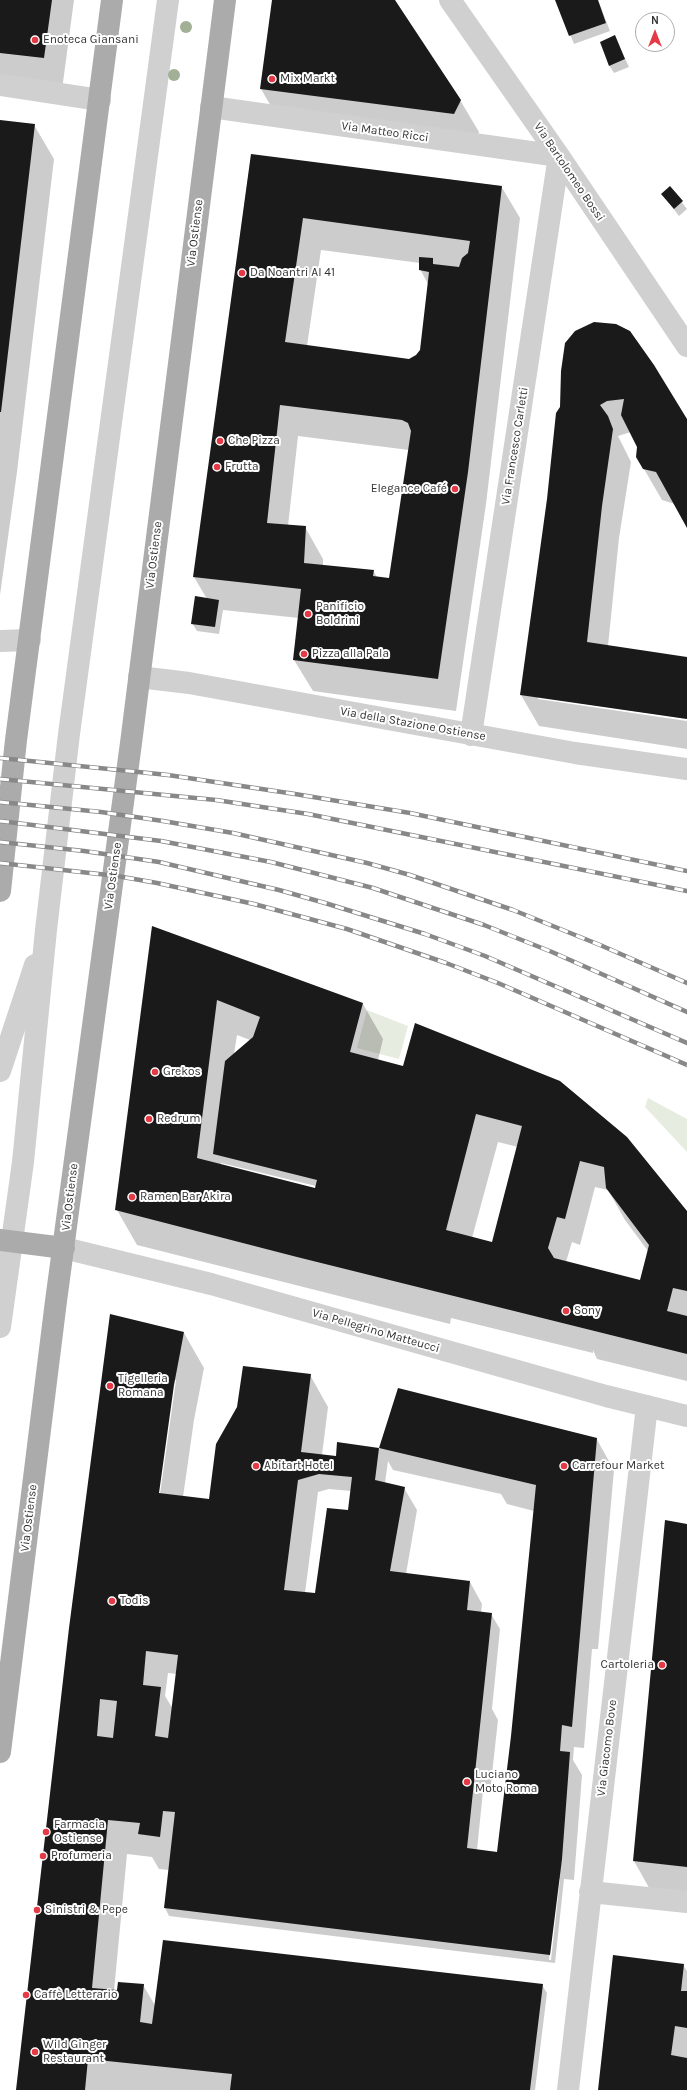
<!DOCTYPE html>
<html>
<head>
<meta charset="utf-8">
<style>
  body { margin:0 }
  #map { position:relative; width:687px; height:2090px; overflow:hidden; background:#fff; font-family:Karla,sans-serif }
  canvas { display:block }
  .north { position:absolute; left:635px; top:12px; width:40px; height:40px; box-sizing:border-box; background:#fff; border:1px solid #adadad; border-radius:50%; rotate:0deg; font-size:11px; font-weight:700; line-height:16px; text-align:center; color:#333 }
  .north::after { content:''; display:block; margin:auto; width:14px; height:18px; background:#e63946; clip-path:polygon(50% 0,100% 100%,50% 72%,0 100%) }
</style>
</head>
<body>
<div id="map">
<canvas width="687" height="2090"></canvas>
<div class="north">N</div>
</div>
<script>
const context = document.querySelector('canvas').getContext('2d');
context.lineJoin = 'round';
function fillPath(path, color) { context.fillStyle = color; context.fill(path, 'evenodd'); }
const poly = rows => new Path2D(rows.map(r => 'M' + r).join(''));
function stroke(path, color, width, dash) { context.strokeStyle = color; context.lineWidth = width; context.lineCap = dash ? 'butt' : 'round'; context.setLineDash(dash || []); context.stroke(path); }
function drawText(font, color, halo, rows, align = 'center') {
  context.font = font + ' Karla,sans-serif'; context.lineWidth = 4; context.setLineDash([]); context.textBaseline = 'middle'; context.strokeStyle = halo; context.fillStyle = color; for (const [text, x, y, turn = 0] of rows) {
    context.save(); context.translate(x, y); context.rotate((+turn || 0) * Math.PI / 180); context.textAlign = isNaN(turn) ? turn : align; if (halo) context.strokeText(text, 0, 0); context.fillText(text, 0, 0); context.restore();
  }
}
const green = poly([
  [367,1010,408,1026,399,1059,357,1048],
  [648,1098,687,1119,687,1152,645,1107]
]);
const shadow = poly([
  [0,0,74,0,62,90,0,81],
  [273,0,394,0,460,100,479,132,472,145,279,120,261,89],
  [556,0,598,0,610,31,574,44],
  [615,37,629,67,614,73,609,65],
  [0,121,34,125,54,159,17,472,0,595],
  [251,155,501,186,520,218,486,504,456,711,313,691,294,660,299,618,223,610,219,634,197,631,192,623,207,599,194,577],
  [321,250,420,263,420,269,428,284,421,350,417,356,409,360,307,346],
  [298,436,409,450,390,579,377,577,373,571,323,566,323,559,305,527,288,526],
  [670,187,687,209,679,216,662,194],
  [562,372,687,420,687,524,675,504,662,500,637,457,638,447,631,432,618,436,631,462,619,538,608,646,687,658,687,719,538,697,538,699,687,721,687,749,539,726,521,695,561,407],
  [153,928,363,1004,383,1039,378,1060,404,1067,415,1024,687,1212,687,1381,597,1359,593,1350,593,1353,451,1318,450,1324,137,1245,117,1210],
  [237,1035,250,1040,234,1054],
  [498,1142,518,1147,493,1243,472,1238],
  [221,1163,316,1186,316,1189,221,1165],
  [595,1187,608,1190,625,1220,648,1251,640,1281,566,1262,572,1242,580,1245],
  [184,1333,204,1368,194,1420,183,1497,210,1500,310,1375,328,1407,322,1455,337,1457,338,1443,380,1449,398,1389,596,1438,614,1470,598,1649,592,1649,584,1748,574,1747,573,1760,582,1775,574,1880,564,1879,555,1963,169,1916,165,1908,169,1870,159,1869,152,1857,127,1854,114,1991,143,1985,156,2007,542,1985,547,1993,535,2090,17,2090,70,1628],
  [174,1380,176,1380,160,1494,158,1494],
  [388,1461,393,1470,501,1494,507,1504,534,1511,512,1736,498,1852,477,1850,483,1791,490,1792,498,1720,492,1709,500,1629,491,1614,481,1613,482,1604,470,1582,406,1574,417,1510,404,1488,385,1483],
  [329,1489,351,1491,349,1511,317,1594,305,1593,318,1492],
  [168,1673,177,1674,173,1709,165,1696],
  [558,1879,560,1879,551,1960,549,1960],
  [687,1525,687,1896,652,1893,634,1861],
  [683,1965,687,1971,687,2090,599,2090]
]);
const building = poly([
  [0,0,52,0,44,58,0,53],
  [272,0,395,0,461,100,454,114,260,89],
  [555,0,598,0,606,23,569,36],
  [615,35,625,59,609,66,600,42],
  [0,120,35,124,1,412,0,412],
  [251,154,502,186,468,472,438,679,293,660,301,589,193,577],
  [303,218,470,241,468,253,462,258,459,267,433,264,433,258,419,257,419,270,429,272,420,350,416,355,409,359,285,342],
  [280,405,402,420,408,423,411,431,389,578,373,576,374,570,304,563,306,526,267,523],
  [670,186,683,201,674,209,661,194],
  [594,322,616,324,630,331,654,365,687,419,687,528,656,472,643,469,636,457,637,447,621,415,624,399,607,401,600,405,608,416,613,429,602,506,587,642,687,657,687,719,520,695,547,499,556,413,560,407,561,371,565,343,575,331],
  [195,596,219,600,215,627,191,624],
  [152,926,363,1003,350,1052,403,1066,415,1023,560,1081,627,1137,687,1211,687,1291,673,1288,667,1311,687,1316,687,1354,297,1257,115,1210],
  [217,1000,260,1017,253,1037,225,1061,213,1154,317,1180,315,1188,197,1158],
  [476,1114,522,1126,492,1242,446,1230],
  [580,1161,604,1167,606,1188,649,1245,640,1280,554,1258,548,1248,557,1217,565,1219],
  [110,1314,184,1332,174,1385,159,1493,209,1499,216,1444,237,1407,243,1366,311,1374,301,1452,336,1456,337,1442,379,1448,398,1388,597,1438,572,1727,562,1725,560,1751,570,1752,562,1859,550,1955,164,1908,175,1812,163,1811,160,1837,138,1834,140,1823,108,1820,92,1988,117,1990,118,1982,144,1984,140,2022,152,2024,163,1940,543,1984,530,2090,230,2090,232,2074,88,2059,85,2090,16,2090,69,1628],
  [379,1448,536,1485,511,1736,497,1852,467,1848,492,1613,467,1610,470,1581,390,1571,405,1487,375,1480],
  [319,1474,352,1477,348,1510,327,1508,315,1593,284,1590,298,1480],
  [146,1651,178,1655,168,1738,155,1736,161,1687,143,1685],
  [100,1699,117,1701,113,1738,97,1736],
  [665,1520,687,1524,687,1867,633,1861],
  [613,1955,684,1964,681,1991,687,1991,687,2028,675,2026,671,2055,687,2058,687,2090,598,2090]
]);
const minor = poly([
  [450,0,559,156,687,346],
  [0,85,100,100],
  [211,107,559,156,471,735],
  [0,641,30,640],
  [139,677,189,683,575,753,687,769],
  [0,1071,35,965],
  [64,1248,211,1284,606,1396,687,1416],
  [0,1327,23,1162,46,930,69,734,168,0],
  [590,1892,687,1902],
  [568,2090,647,1406]
]);
const major = poly([
  [0,891,16,740,112,0],
  [0,1240,64,1248],
  [0,1752,56,1301,131,743,225,0]
]);
const rail = poly([
  [0,758,168,775,295,794,410,813,687,871],
  [0,779,216,800,308,814,687,891],
  [0,802,101,812,163,821,233,833,367,863,410,875,513,910,600,945,687,983],
  [0,821,161,841,271,862,373,888,484,925,552,952,687,1012],
  [0,842,84,851,159,862,279,890,325,903,425,934,485,956,687,1043],
  [0,863,117,876,157,883,254,904,347,929,446,963,498,983,687,1065]
]);
const trees = [
  [186,27],
  [174,75]
];
const markers = [
  [35,40,4,"#e63946"],
  [272,79,4,"#e63946"],
  [242,273,4,"#e63946"],
  [220,441,4,"#e63946"],
  [217,467,4,"#e63946"],
  [455,489,4,"#e63946"],
  [308,614,4,"#e63946"],
  [304,654,4,"#e63946"],
  [155,1072,4,"#e63946"],
  [149,1119,4,"#e63946"],
  [132,1197,4,"#e63946"],
  [566,1311,4,"#e63946"],
  [110,1386,4,"#e63946"],
  [256,1466,4,"#e63946"],
  [564,1466,4,"#e63946"],
  [112,1601,4,"#e63946"],
  [662,1665,4,"#e63946"],
  [467,1782,4,"#e63946"],
  [46,1832,4,"#e63946"],
  [43,1856,4,"#e63946"],
  [37,1910,4,"#e63946"],
  [26,1995,4,"#e63946"],
  [35,2052,4,"#e63946"]
];
const poiNames = [
  ["Enoteca Giansani",43,40],
  ["Mix Markt",280,79],
  ["Da Noantri Al 41",250,273],
  ["Che Pizza",228,441],
  ["Frutta",225,467],
  ["Elegance Café",447,489,"right"],
  ["Panificio",316,607],
  ["Boldrini",316,621],
  ["Pizza alla Pala",312,654],
  ["Grekos",163,1072],
  ["Redrum",157,1119],
  ["Ramen Bar Akira",140,1197],
  ["Sony",574,1311],
  ["Tigelleria",118,1379],
  ["Romana",118,1393],
  ["Abitart Hotel",264,1466],
  ["Carrefour Market",572,1466],
  ["Todis",120,1601],
  ["Cartoleria",654,1665,"right"],
  ["Luciano",475,1775],
  ["Moto Roma",475,1789],
  ["Farmacia",54,1825],
  ["Ostiense",54,1839],
  ["Profumeria",51,1856],
  ["Sinistri & Pepe",45,1910],
  ["Caffè Letterario",34,1995],
  ["Wild Ginger",43,2045],
  ["Restaurant",43,2059]
];
const streetNames = [
  ["Via Matteo Ricci",385,132,8],
  ["Via Bartolomeo Bossi",569,172,56],
  ["Via Ostiense",195,233,-83],
  ["Via Francesco Carletti",515,446,-81],
  ["Via Ostiense",154,555,-83],
  ["Via della Stazione Ostiense",413,724,10],
  ["Via Ostiense",113,876,-82],
  ["Via Ostiense",70,1197,-83],
  ["Via Pellegrino Matteucci",376,1331,16],
  ["Via Ostiense",29,1518,-83],
  ["Via Giacomo Bove",607,1748,-83]
];
fillPath(green, '#e6ecdf');
fillPath(shadow, '#0003');
fillPath(building, '#1a1a1a');
stroke(minor, '#d0d0d0', 22);
stroke(major, '#ababab', 22);
stroke(rail, '#888', 4.5);
stroke(rail, '#fff', 3, [9]);
context.fillStyle = '#a2b095';
for (const [x, y] of trees) { context.beginPath(); context.arc(x, y, 6, 0, 2 * Math.PI); context.fill(); }
for (const [x, y, r, color] of markers) { const dot = new Path2D(); dot.arc(x, y, r, 0, 2 * Math.PI); context.fillStyle = color; context.fill(dot); stroke(dot, '#fff', 1.5); }
drawText('12px', '#333', '#fff', poiNames, 'left');
drawText('12px', '#333', '#fff', streetNames);
</script>
</body>
</html>
